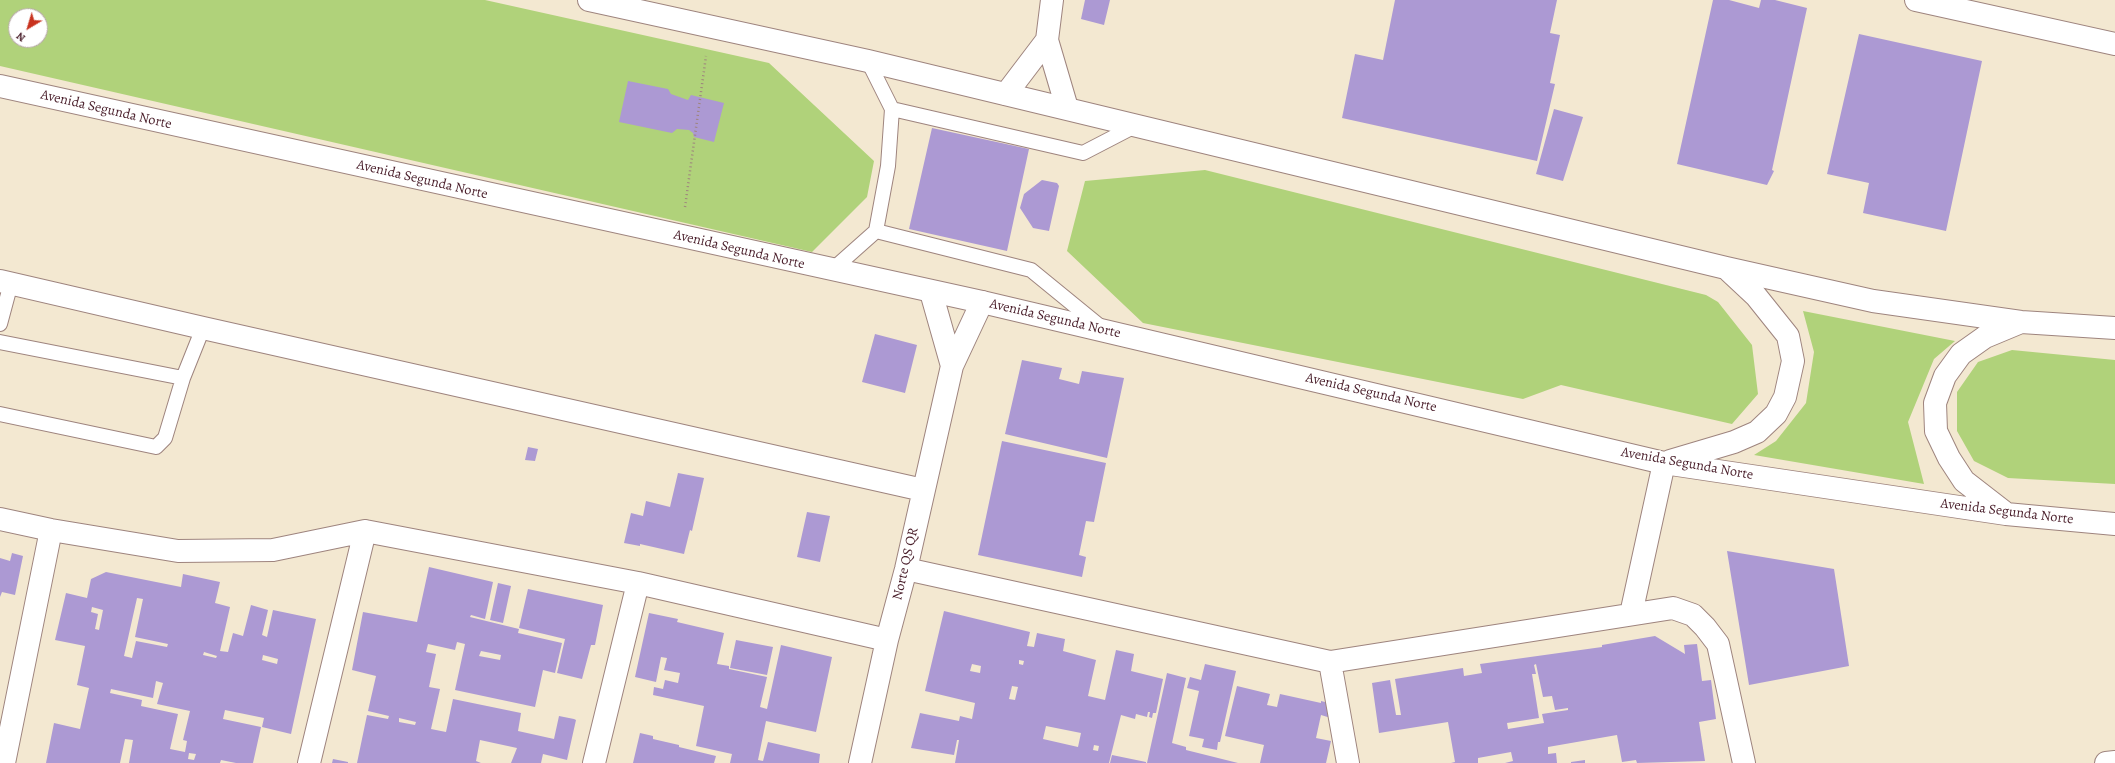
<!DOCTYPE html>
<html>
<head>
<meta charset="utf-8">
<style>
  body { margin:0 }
  #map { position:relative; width:2115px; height:763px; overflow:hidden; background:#f3e8d1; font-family:Alegreya,serif }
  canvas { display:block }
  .north { position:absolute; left:8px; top:8px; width:40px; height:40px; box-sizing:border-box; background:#fff; border:1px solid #b7a5aa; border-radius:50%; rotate:218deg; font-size:11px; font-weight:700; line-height:16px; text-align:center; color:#4a1f2b }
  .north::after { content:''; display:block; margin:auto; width:14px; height:18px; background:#c8321e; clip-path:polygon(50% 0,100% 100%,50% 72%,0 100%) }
</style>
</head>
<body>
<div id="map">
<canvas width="2115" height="763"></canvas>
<div class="north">N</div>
</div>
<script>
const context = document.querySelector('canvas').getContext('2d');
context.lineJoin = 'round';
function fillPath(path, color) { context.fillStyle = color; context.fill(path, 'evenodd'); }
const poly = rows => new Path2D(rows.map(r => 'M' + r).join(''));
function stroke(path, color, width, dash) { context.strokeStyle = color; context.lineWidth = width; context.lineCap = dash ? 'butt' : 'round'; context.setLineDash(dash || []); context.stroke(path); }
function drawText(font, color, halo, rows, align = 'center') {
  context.font = font + ' Alegreya,serif'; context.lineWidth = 3.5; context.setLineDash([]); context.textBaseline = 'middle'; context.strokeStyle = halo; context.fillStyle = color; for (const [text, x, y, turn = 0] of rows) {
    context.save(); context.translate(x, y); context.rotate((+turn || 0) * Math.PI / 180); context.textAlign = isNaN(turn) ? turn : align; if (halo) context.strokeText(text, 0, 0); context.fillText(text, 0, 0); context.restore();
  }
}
const green = poly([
  [0,0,485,0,769,63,874,161,867,197,812,252,0,66],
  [16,16,40,16,40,40,16,40],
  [1205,170,1706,295,1718,302,1752,345,1758,394,1732,424,1561,385,1523,399,1143,323,1067,251,1085,181],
  [1803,311,1955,341,1934,359,1908,422,1924,484,1754,455,1776,441,1806,403,1814,352],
  [2012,350,2115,360,2115,484,2008,478,1974,461,1957,431,1957,392,1978,362]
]);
const building = poly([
  [1085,0,1110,0,1104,25,1081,19],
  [1395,0,1557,0,1550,33,1560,35,1550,83,1555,84,1537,161,1342,118,1355,54,1383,60],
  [1713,0,1729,0,1759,8,1761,0,1775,0,1807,8,1772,170,1774,171,1767,185,1677,164],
  [1859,34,1982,61,1946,231,1863,213,1869,183,1827,174],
  [628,81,668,89,671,94,688,100,691,95,724,103,714,142,694,137,693,133,689,130,677,129,672,133,619,122],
  [1554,109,1583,117,1563,181,1536,174],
  [932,128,1029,149,1007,251,909,229],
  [1042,180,1057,183,1059,186,1049,231,1033,228,1020,208,1024,194],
  [875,334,917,345,905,393,862,382],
  [1022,360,1062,368,1059,379,1079,384,1082,371,1124,378,1107,458,1005,434],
  [1002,441,1106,463,1094,522,1086,521,1079,555,1086,557,1082,577,978,555],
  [528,447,538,449,535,461,525,460],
  [678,473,704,478,692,531,690,530,684,554,640,544,640,546,624,543,631,513,643,516,646,501,670,507],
  [807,512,830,516,820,562,797,557],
  [1727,551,1834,569,1849,666,1749,685],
  [12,553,23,556,15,595,2,592,0,597,0,558,10,561],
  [429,567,493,582,485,619,471,615,470,617,519,629,518,633,562,643,555,673,543,670,535,707,455,690,465,644,457,642,455,650,428,644,426,652,436,654,429,687,440,689,431,729,446,732,453,699,521,713,518,731,554,739,559,716,574,719,576,720,567,760,543,754,541,763,511,763,517,748,480,740,476,761,481,763,357,763,367,715,388,719,389,716,368,711,376,676,352,670,363,612,417,622],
  [481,651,501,655,500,660,479,656],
  [399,718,416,722,415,725,399,722],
  [106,572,181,587,183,574,220,582,215,603,230,607,220,651,228,652,233,633,243,636,251,605,268,610,262,635,267,637,273,610,316,619,291,734,262,727,264,718,225,710,223,719,261,727,253,763,236,763,221,760,220,763,129,763,133,740,125,739,120,763,46,763,54,723,80,729,89,688,77,685,85,646,55,640,66,593,87,598,91,579],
  [137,598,143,599,135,637,168,644,167,647,136,641,132,658,124,656],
  [92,607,103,610,99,630,95,629,98,614,91,612],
  [204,652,217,656,216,658,203,655],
  [263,655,278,659,277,664,262,660],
  [156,681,163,683,157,704,190,711,183,740,187,741,185,752,170,749,178,714,141,706,142,700,110,693,111,689,153,698],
  [189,753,196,754,194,760,188,759],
  [498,583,511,586,503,623,490,620],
  [528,589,603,605,595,645,591,645,582,679,557,673,565,639,519,628],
  [944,611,1030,632,1027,646,1034,647,1037,633,1065,639,1063,651,1096,660,1088,696,1105,700,1116,650,1134,654,1131,671,1163,679,1156,713,1153,713,1152,718,1149,717,1150,712,1148,712,1147,717,1136,714,1135,719,1121,715,1109,763,955,763,959,740,957,740,954,755,911,748,920,713,959,721,960,716,972,719,975,703,925,691],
  [1019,660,1024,661,1023,665,1019,664],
  [972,664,981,666,980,673,970,671],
  [1012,686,1018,687,1015,700,1009,699],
  [1046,726,1081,733,1078,747,1043,739],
  [1094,745,1099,746,1098,751,1093,750],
  [649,613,678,619,677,622,724,633,717,664,729,666,729,669,767,677,760,707,767,709,781,645,832,657,816,732,766,721,758,760,763,761,768,742,820,754,819,763,730,763,732,754,696,746,704,706,653,695,654,687,663,689,665,680,678,683,680,673,664,670,667,658,661,657,656,682,635,677],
  [1655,636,1685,654,1684,645,1697,644,1702,681,1711,680,1716,719,1699,722,1705,761,1637,763,1636,760,1622,762,1617,735,1548,747,1548,754,1556,753,1557,763,1505,763,1513,761,1511,752,1478,758,1478,763,1451,763,1455,762,1448,722,1379,733,1372,683,1390,680,1396,715,1401,715,1395,679,1463,668,1464,676,1482,673,1480,664,1602,647,1602,645],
  [1536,664,1543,697,1552,696,1555,710,1568,708,1568,710,1542,714,1544,723,1508,729,1507,723,1539,718,1532,674,1536,674,1534,665],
  [736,640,773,647,767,675,730,668],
  [1205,664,1236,671,1220,742,1218,742,1217,750,1202,747,1204,739,1189,736,1199,691,1187,688,1190,677,1201,680],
  [1167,673,1186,678,1172,743,1186,747,1186,750,1238,763,1147,763],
  [1237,686,1270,694,1267,705,1277,707,1280,694,1321,703,1321,701,1325,702,1326,700,1334,719,1321,715,1316,738,1331,741,1326,763,1260,763,1264,745,1225,736],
  [640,733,653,736,653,739,679,745,679,747,716,756,714,763,633,763],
  [1112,755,1146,762,1146,763,1110,763],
  [333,759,348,762,348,763,332,763],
  [1585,760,1585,763,1571,763,1571,762]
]);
const path = poly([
  [685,207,706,56]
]);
const service = poly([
  [892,109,1083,153,1137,125],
  [876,231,1031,270,1102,328],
  [831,271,876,231,888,166,892,109,868,61],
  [0,324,11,283],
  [0,342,183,378],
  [0,414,156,447,165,438,183,378,203,328]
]);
const minor = poly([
  [1916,0,2115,44],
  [0,281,203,328,923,490],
  [931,292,952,366],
  [0,519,51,530,178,551,273,550,365,531,638,583,887,640],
  [906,569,1330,662,1673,608,1693,615,1705,627,1718,644,1744,763],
  [1631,614,1664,463],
  [1330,662,1348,763],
  [4,763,51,530],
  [309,763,365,531],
  [594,763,638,583],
  [860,763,887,640,906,569,952,366,982,302],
  [2106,763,2115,762]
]);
const tertiary = poly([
  [1052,0,1047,40,1067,108],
  [1006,94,1047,40]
]);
const secondary = poly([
  [589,0,868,61,1726,268,1873,301,2021,322,2115,328],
  [0,86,982,302,1664,463,2006,514,2115,524],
  [1670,461,1734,442,1757,432,1776,414,1785,397,1793,361,1788,336,1756,296,1726,268],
  [2004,512,1964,481,1949,458,1936,431,1935,403,1945,376,1961,354,1985,337,2021,322]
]);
const streetNames = [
  ["Avenida Segunda Norte",106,110,13],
  ["Avenida Segunda Norte",422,180,13],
  ["Avenida Segunda Norte",739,250,13],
  ["Avenida Segunda Norte",1055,319,13],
  ["Avenida Segunda Norte",1371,393,13],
  ["Avenida Segunda Norte",1687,464,10],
  ["Avenida Segunda Norte",2007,512,7],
  ["Norte QS QR",906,564,-77]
];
fillPath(green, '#b0d27a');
fillPath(building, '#ac99d3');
stroke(service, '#9e847e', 16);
stroke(minor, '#9e847e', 24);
stroke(tertiary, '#9e847e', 24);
stroke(secondary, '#9e847e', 24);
stroke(path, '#9e847e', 2.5, [1, 3]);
stroke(service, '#fff', 14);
stroke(minor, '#fff', 22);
stroke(tertiary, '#fff', 22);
stroke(secondary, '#fff', 22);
drawText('14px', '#4a1f2b', '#fff', streetNames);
</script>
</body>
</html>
